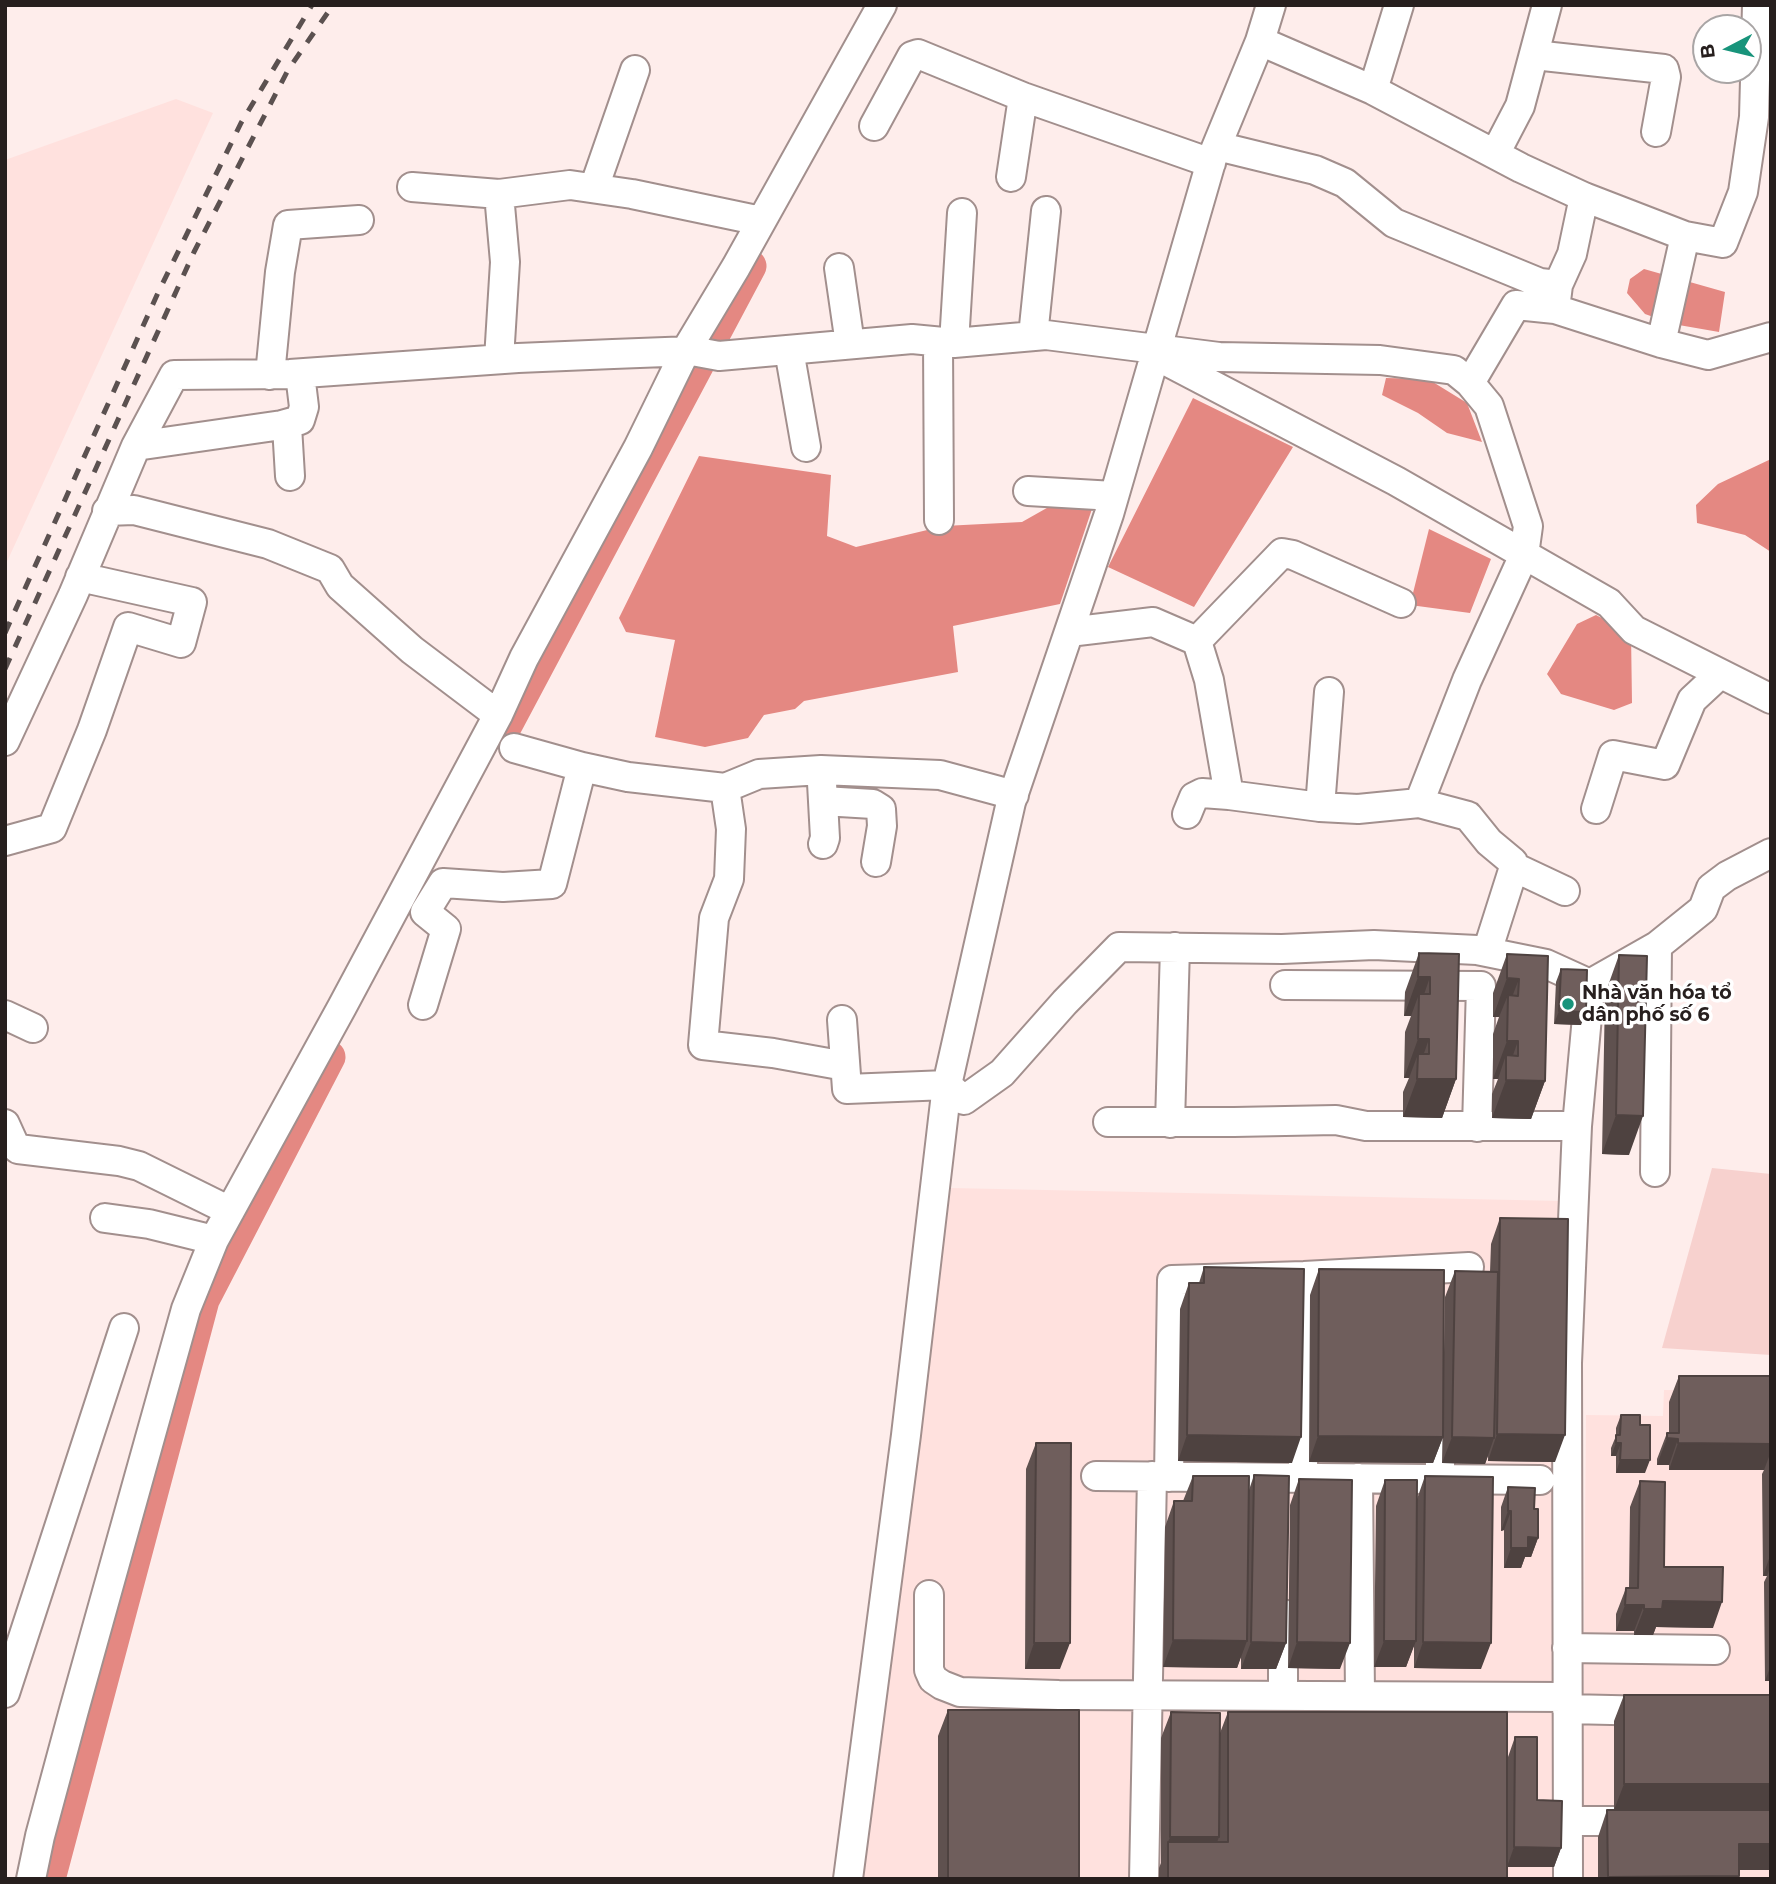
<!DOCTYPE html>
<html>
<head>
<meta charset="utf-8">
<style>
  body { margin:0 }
  #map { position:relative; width:1776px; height:1884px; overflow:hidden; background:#feedeb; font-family:Montserrat,sans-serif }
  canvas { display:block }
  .frame { position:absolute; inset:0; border:7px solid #271f1e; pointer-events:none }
  .north { position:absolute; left:1692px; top:14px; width:70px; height:70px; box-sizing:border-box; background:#fff; border:2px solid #a9a5a5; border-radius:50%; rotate:263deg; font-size:19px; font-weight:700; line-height:28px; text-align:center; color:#271f1e }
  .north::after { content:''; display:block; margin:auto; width:24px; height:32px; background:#18947b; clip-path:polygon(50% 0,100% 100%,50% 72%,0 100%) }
</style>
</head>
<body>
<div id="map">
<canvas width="1776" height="1884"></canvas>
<div class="frame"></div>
<div class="north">B</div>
</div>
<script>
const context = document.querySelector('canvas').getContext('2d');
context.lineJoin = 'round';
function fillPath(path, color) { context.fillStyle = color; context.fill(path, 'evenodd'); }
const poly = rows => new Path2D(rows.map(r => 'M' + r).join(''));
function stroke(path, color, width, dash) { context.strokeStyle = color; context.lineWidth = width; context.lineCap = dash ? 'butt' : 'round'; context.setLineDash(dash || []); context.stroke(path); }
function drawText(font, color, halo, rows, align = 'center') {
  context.font = font + ' Montserrat,sans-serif'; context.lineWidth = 7; context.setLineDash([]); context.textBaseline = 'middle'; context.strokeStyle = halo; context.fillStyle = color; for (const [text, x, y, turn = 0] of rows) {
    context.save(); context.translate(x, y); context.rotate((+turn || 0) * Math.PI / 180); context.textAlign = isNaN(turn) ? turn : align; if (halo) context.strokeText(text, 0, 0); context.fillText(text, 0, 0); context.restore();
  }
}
const built = poly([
  [176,99,213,113,5,566,5,160],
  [951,1188,1562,1201,1556,1879,859,1879],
  [1664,1390,1771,1391,1771,1879,1582,1879,1586,1415,1663,1416]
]);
const green = poly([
  [1712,1168,1771,1174,1771,1355,1662,1348]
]);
const water = poly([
  [1644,269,1725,292,1719,332,1673,324,1645,314,1627,293,1630,279],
  [1386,378,1428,379,1467,403,1482,442,1447,433,1418,413,1382,395],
  [1193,398,1293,447,1194,607,1108,567],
  [699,456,831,475,827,536,856,547,944,526,1022,522,1061,500,1094,503,1060,604,953,626,958,672,804,701,795,709,764,715,748,738,705,747,655,737,675,640,626,632,619,618],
  [1771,459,1771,552,1745,535,1697,523,1696,505,1718,484],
  [1429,529,1491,559,1470,613,1410,605],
  [1596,615,1631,633,1632,703,1614,710,1561,694,1547,674,1577,624]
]);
const river = poly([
  [506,725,750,266],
  [49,1879,203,1300,329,1057]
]);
const minor = poly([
  [1260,41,1373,90,1521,168,1584,197,1685,236],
  [1534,55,1664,69,1666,77,1656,132],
  [1373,90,1399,5],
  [874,126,912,56,918,54,1023,97,1211,163],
  [1217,146,1315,170,1345,183,1394,223,1540,283,1558,285],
  [1495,154,1520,106,1547,5],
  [1011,177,1023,97],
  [412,187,499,194,570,185,632,194,761,221],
  [594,188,635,70],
  [499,194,505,262,499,359],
  [839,268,850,344],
  [1555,309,1661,343,1708,355,1771,337],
  [1033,336,1046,211],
  [938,342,939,520],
  [954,343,962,213],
  [1661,343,1685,236,1723,243,1743,192,1754,117,1757,5],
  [789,350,806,447],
  [1155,355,1396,481,1609,603,1634,630,1771,699],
  [270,375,280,272,288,225,359,220],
  [1470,383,1516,305,1555,309,1558,285,1572,254,1584,197],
  [282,425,300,420,304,407,300,374],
  [136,446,282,425,287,426,290,476],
  [1028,491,1114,496],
  [107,511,134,510,268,544,330,569,340,586,412,650,498,715],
  [1069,632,1153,622,1197,641,1209,680,1229,795],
  [1197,641,1282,553,1293,555,1401,603],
  [5,741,73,595,136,446,174,375,290,374,518,358,613,354,692,351,719,356,912,339,954,343,1046,335,1219,357,1380,360,1454,370,1470,383,1489,406,1528,526,1524,555,1467,680,1419,803],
  [582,767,628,777,725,788,759,774,821,770,940,775,1014,795],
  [822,783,825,838,823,844],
  [725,788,731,829,729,879,714,918,703,1045,773,1053,845,1066],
  [823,801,873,804,881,809,882,826,876,862],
  [1320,807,1329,692],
  [1596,809,1613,755,1665,765,1692,700,1720,674],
  [1187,814,1194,797,1202,793,1229,795,1320,807,1358,809,1419,803,1468,816,1489,842,1513,862,1514,867,1487,952],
  [5,841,52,828,92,730,128,627,181,643,192,602,80,577],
  [1514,867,1565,891],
  [1590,984,1657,946,1703,909,1711,888,1727,876,1771,853],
  [1285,985,1481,986,1477,1127],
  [423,1005,446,929,425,912,443,883,503,887,552,884,582,767,514,748],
  [5,1015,33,1028],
  [842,1020,847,1089,947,1085,964,1100,1002,1073,1065,1002,1119,947,1282,949,1374,945,1477,950,1546,964,1590,984],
  [1108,1122,1234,1122,1336,1120,1366,1126,1577,1126],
  [1170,1123,1175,947],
  [5,1124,15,1146,18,1149,119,1161,139,1166,230,1211],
  [1655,1172,1657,946],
  [214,1240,342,1007,498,715,524,658,638,448,685,352,736,267,882,5],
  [1440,1407,1440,1479],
  [1096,1476,1540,1480],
  [1169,1477,1172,1280,1304,1276,1469,1267],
  [1303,1478,1304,1276],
  [1358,1478,1360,1696],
  [929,1595,929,1670,933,1679,942,1685,960,1692,1059,1695,1567,1697],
  [1283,1614,1283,1696],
  [1567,1648,1715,1650],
  [5,1693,124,1328],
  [1567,1709,1655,1711],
  [1567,1821,1642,1821],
  [31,1879,40,1836,74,1710,160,1402,186,1309,214,1240,149,1224,105,1218],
  [848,1879,906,1435,947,1085,1011,802,1109,514,1213,155,1260,41,1271,5],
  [1144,1879,1152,1476],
  [1568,1879,1567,1363,1577,1126,1590,984]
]);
const rail = poly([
  [5,633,157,295,241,123,312,5],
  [5,669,194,252,288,70,333,5]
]);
const wall = poly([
  [1419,953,1459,954,1456,1079,1442,1118,1403,1117,1403,1092,1409,1078,1404,1078,1405,1032,1411,1016,1404,1016,1405,992],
  [1507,954,1548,956,1545,1081,1531,1119,1492,1118,1492,1094,1498,1079,1493,1079,1493,1034,1499,1017,1493,1017,1493,993],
  [1619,955,1629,1155,1602,1154,1605,994],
  [1561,969,1581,1025,1554,1024,1556,982],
  [1500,1218,1555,1462,1488,1461,1488,1456,1485,1464,1442,1463,1445,1297,1455,1271,1490,1272,1491,1244],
  [1204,1267,1292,1463,1178,1461,1180,1309,1189,1283,1199,1283],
  [1319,1269,1443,1437,1433,1463,1309,1462,1310,1295],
  [1679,1376,1771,1376,1771,1681,1765,1681,1764,1582,1767,1576,1763,1576,1762,1474,1764,1470,1669,1470,1669,1465,1657,1465,1657,1459,1667,1433,1669,1433,1669,1402],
  [1621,1415,1640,1425,1645,1473,1616,1473,1616,1456,1611,1456,1611,1448,1616,1436,1616,1428],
  [1036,1443,1060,1669,1025,1669,1026,1469],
  [1254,1475,1286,1643,1276,1669,1241,1669,1241,1656,1237,1668,1163,1667,1165,1527,1174,1501,1183,1501,1193,1476,1249,1490],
  [1425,1476,1481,1669,1414,1668,1414,1645,1406,1667,1374,1667,1376,1506,1385,1480,1417,1499],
  [1299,1479,1340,1669,1288,1668,1290,1505],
  [1640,1481,1664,1567,1713,1628,1656,1627,1653,1635,1634,1635,1634,1631,1616,1631,1616,1614,1626,1588,1629,1588,1630,1507],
  [1508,1487,1534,1509,1538,1538,1531,1557,1525,1557,1521,1568,1504,1568,1504,1530,1501,1531,1501,1507],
  [1624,1695,1739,1870,1738,1879,1598,1879,1598,1837,1607,1810,1614,1810,1614,1721],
  [948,1710,1079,1879,938,1879,938,1736],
  [1171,1712,1220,1733,1228,1712,1507,1839,1508,1757,1515,1737,1537,1800,1561,1848,1554,1867,1507,1867,1507,1879,1159,1879,1159,1868,1161,1863,1161,1738]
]);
const shadedWall = poly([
  [1418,977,1430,977,1419,1009,1419,994,1411,1016,1404,1016],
  [1507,978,1519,979,1507,1010,1508,995,1499,1017,1493,1017],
  [1559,1011,1586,1012,1581,1025,1554,1024],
  [1418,1039,1429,1039,1417,1073,1418,1054,1409,1078,1404,1078],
  [1507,1041,1518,1041,1506,1075,1506,1055,1498,1079,1493,1079],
  [1417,1079,1456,1079,1442,1118,1403,1117],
  [1506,1080,1545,1081,1531,1119,1492,1118],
  [1616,1115,1643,1116,1629,1155,1602,1154],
  [1497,1434,1565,1435,1555,1462,1488,1461],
  [1187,1435,1301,1437,1292,1463,1178,1461],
  [1318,1436,1443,1437,1433,1463,1309,1462],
  [1452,1437,1494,1438,1485,1464,1442,1463],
  [1667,1438,1678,1439,1669,1465,1657,1465],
  [1616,1443,1621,1443,1616,1456,1611,1456],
  [1678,1443,1771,1444,1771,1470,1770,1454,1764,1470,1669,1470],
  [1620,1460,1650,1460,1645,1473,1616,1473],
  [1508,1511,1511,1511,1504,1530,1501,1531],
  [1528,1537,1538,1538,1531,1557,1525,1557,1521,1568,1504,1568,1511,1548],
  [1770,1556,1771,1565,1767,1576,1763,1576],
  [1663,1601,1722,1602,1713,1628,1656,1627,1653,1635,1634,1635,1644,1609],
  [1625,1605,1644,1605,1634,1631,1616,1631],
  [1173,1640,1247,1641,1237,1668,1163,1667],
  [1384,1641,1416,1641,1406,1667,1374,1667],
  [1251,1642,1286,1643,1276,1669,1241,1669],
  [1297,1642,1350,1643,1340,1669,1288,1668],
  [1423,1642,1491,1643,1481,1669,1414,1668],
  [1034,1643,1070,1643,1060,1669,1025,1669],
  [1771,1665,1771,1681,1765,1681],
  [1624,1784,1771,1784,1771,1810,1614,1810],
  [1170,1837,1219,1837,1209,1864,1168,1842,1160,1863],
  [1739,1844,1771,1844,1771,1870,1729,1870],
  [1514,1847,1561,1848,1554,1867,1507,1867],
  [1739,1876,1738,1879,1607,1879,1608,1877]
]);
const building = poly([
  [1419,953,1459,954,1456,1079,1417,1079,1418,1054,1429,1054,1429,1039,1418,1039,1419,994,1430,994,1430,977,1418,977,1419,953],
  [1507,954,1548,956,1545,1081,1506,1080,1506,1055,1518,1056,1518,1041,1507,1041,1508,995,1518,996,1519,979,1507,978,1507,954],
  [1619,955,1647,956,1643,1116,1616,1115,1619,955],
  [1561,969,1587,970,1586,1012,1559,1011,1561,969],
  [1500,1218,1568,1219,1565,1435,1497,1434,1500,1218],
  [1204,1267,1304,1269,1301,1437,1187,1435,1189,1283,1204,1283,1204,1267],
  [1319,1269,1444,1270,1443,1437,1318,1436,1319,1269],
  [1455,1271,1498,1272,1494,1438,1452,1437,1455,1271],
  [1679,1376,1771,1376,1771,1444,1678,1443,1678,1439,1667,1438,1667,1433,1679,1433,1679,1376],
  [1621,1415,1640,1415,1640,1425,1650,1425,1650,1460,1620,1460,1621,1443,1616,1443,1616,1435,1620,1435,1621,1415],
  [1036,1443,1071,1443,1070,1643,1034,1643,1036,1443],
  [1770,1454,1771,1454,1771,1556,1770,1556,1770,1454],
  [1254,1475,1289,1476,1286,1643,1251,1642,1254,1475],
  [1193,1476,1249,1476,1247,1641,1173,1640,1174,1501,1192,1501,1193,1476],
  [1425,1476,1493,1477,1491,1643,1423,1642,1425,1476],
  [1299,1479,1352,1480,1350,1643,1297,1642,1299,1479],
  [1385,1480,1417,1480,1416,1641,1384,1641,1385,1480],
  [1640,1481,1665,1482,1664,1567,1723,1567,1722,1602,1663,1601,1662,1609,1644,1609,1644,1605,1625,1605,1626,1588,1638,1588,1640,1481],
  [1508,1487,1535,1488,1534,1509,1538,1509,1538,1538,1528,1537,1528,1548,1511,1548,1511,1511,1508,1511,1508,1487],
  [1624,1695,1771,1695,1771,1784,1624,1784,1624,1695],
  [948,1710,1079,1710,1079,1879,948,1879,948,1710],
  [1171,1712,1220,1713,1219,1837,1170,1837,1171,1712],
  [1228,1712,1507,1712,1507,1879,1168,1879,1168,1842,1228,1842,1228,1712],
  [1515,1737,1537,1737,1537,1800,1562,1801,1561,1848,1514,1847,1515,1737],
  [1607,1810,1771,1810,1771,1844,1739,1844,1739,1876,1608,1877,1607,1810]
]);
const markers = [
  [1568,1004,7,"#18947b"]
];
const poiNames = [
  ["Nhà văn hóa tổ",1582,993],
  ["dân phố số 6",1582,1015]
];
fillPath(built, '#ffe1de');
fillPath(green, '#f7d1ce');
fillPath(water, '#e48882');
stroke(river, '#e48882', 33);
stroke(minor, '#a28f8d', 32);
stroke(minor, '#fff', 28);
stroke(rail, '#5b5150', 5, [12, 12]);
fillPath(wall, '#5f514f');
fillPath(shadedWall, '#4e4240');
fillPath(building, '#6f5e5c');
stroke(building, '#4e4240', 2);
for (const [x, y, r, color] of markers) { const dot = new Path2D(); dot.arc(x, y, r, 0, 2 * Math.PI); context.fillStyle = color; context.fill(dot); stroke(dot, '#fff', 2.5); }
drawText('bold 19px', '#271f1e', '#fff', poiNames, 'left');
</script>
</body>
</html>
